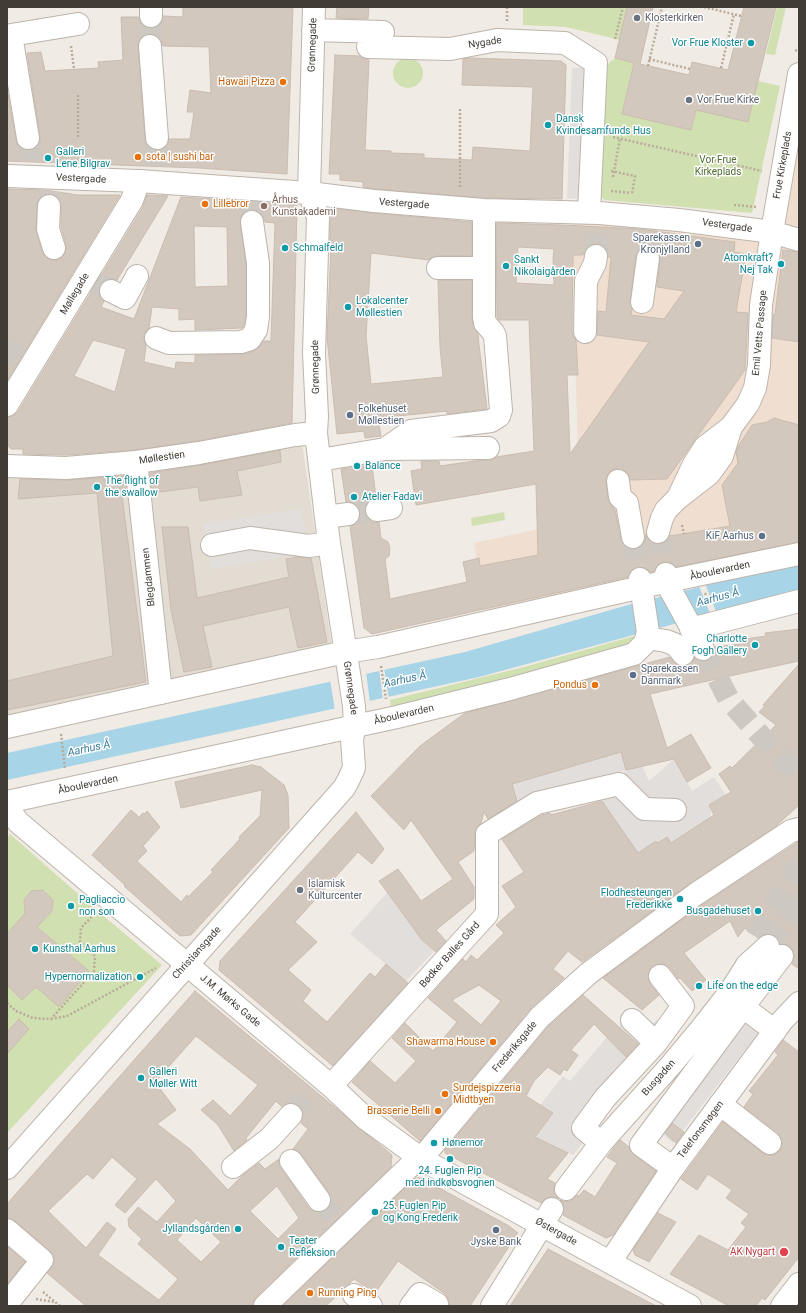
<!DOCTYPE html>
<html>
<head>
<meta charset="utf-8">
<style>
  body { margin:0 }
  #map { position:relative; width:806px; height:1313px; overflow:hidden; background:#f0ebe4; font-family:Roboto,sans-serif }
  canvas { display:block }
  .frame { position:absolute; inset:0; border:8px solid #413b35; pointer-events:none }
</style>
</head>
<body>
<div id="map">
<canvas width="806" height="1313"></canvas>
<div class="frame"></div>
</div>
<script>
const context = document.querySelector('canvas').getContext('2d');
context.lineJoin = 'round';
function fillPath(path, color) { context.fillStyle = color; context.fill(path, 'evenodd'); }
const poly = rows => new Path2D(rows.map(r => 'M' + r).join(''));
function stroke(path, color, width, dash) { context.strokeStyle = color; context.lineWidth = width; context.lineCap = dash ? 'butt' : 'round'; context.setLineDash(dash || []); context.stroke(path); }
function drawText(font, color, halo, rows, align = 'center') {
  context.font = font + ' Roboto,sans-serif'; context.lineWidth = 3; context.setLineDash([]); context.textBaseline = 'middle'; context.strokeStyle = halo; context.fillStyle = color; for (const [text, x, y, turn = 0] of rows) {
    context.save(); context.translate(x, y); context.rotate((+turn || 0) * Math.PI / 180); context.textAlign = isNaN(turn) ? turn : align; if (halo) context.strokeText(text, 0, 0); context.fillText(text, 0, 0); context.restore();
  }
}
const residential = poly([
  [300,429,332,648,7,718,7,471]
]);
const commercial = poly([
  [799,135,799,551,487,611,474,543,580,520,571,221,779,238]
]);
const green = poly([
  [515,7,627,7,620,40,566,27,523,25,523,8],
  [777,7,786,7,775,55,766,54],
  '393 73a15 15 0 1 1 30 0a15 15 0 1 1-30 0Z',
  [615,58,634,63,622,114,691,130,696,110,758,81,780,86,752,213,605,200,602,198,601,196,607,65],
  [504,512,505,520,472,526,471,518],
  [634,636,634,638,627,646,541,671,391,708,390,700,524,667],
  [10,834,93,907,162,965,7,1133,7,985,22,1000,36,987,59,1006,89,971,32,923,35,920,45,919,52,911,53,900,31,891,24,900,25,913,7,934,7,839]
]);
const parking = poly([
  [572,68,585,68,580,199,567,198],
  [301,509,309,553,211,569,204,524],
  [621,752,626,770,642,766,649,781,674,759,692,791,714,777,726,795,709,805,712,810,709,819,675,840,670,842,658,843,655,841,638,853,602,801,626,770,517,801,512,784],
  [387,893,422,940,434,951,406,981,350,934],
  [688,991,693,1006,600,1117,601,1121,573,1155,535,1137,553,1113,540,1105,563,1076,570,1081,607,1037,631,1062,644,1049,619,1026,636,1009,652,1024,665,1014],
  [746,1024,758,1033,673,1143,661,1133]
]);
const water = poly([
  [799,562,799,590,479,677,7,780,7,753,465,652,628,605]
]);
const pier = poly([
  [705,583,717,614,711,616,698,584],
  [384,668,389,699,383,700,379,669],
  [366,672,370,703,335,711,330,679]
]);
const building = poly([
  [183,7,293,7,287,174,199,168,7,161,7,88,16,140,18,146,23,150,30,150,36,147,40,142,40,136,27,53,41,52,45,71,99,68,98,62,123,60,121,17,139,17,140,22,144,27,151,28,158,27,162,22,163,16,183,17,183,7],
  [149,34,155,35,160,39,163,46,209,47,211,93,190,90,187,112,194,112,190,139,169,139,168,144,164,148,158,150,151,149,146,145,145,139,138,47,139,40,143,36,149,34],
  [337,7,369,7,368,19,336,18,337,7],
  [627,7,653,7,640,64,689,75,692,62,728,70,744,7,776,7,748,122,696,110,691,130,622,114,634,63,615,58,627,7],
  [335,55,360,56,369,60,365,150,391,151,391,153,424,154,424,158,472,160,473,147,530,151,533,87,462,85,463,59,470,58,561,61,566,65,562,199,485,198,375,189,363,187,363,182,340,180,340,174,329,174,335,55],
  [7,189,45,190,78,195,120,195,7,381,7,189],
  [50,194,56,196,60,201,61,207,61,227,66,245,66,250,63,256,57,260,51,260,45,257,42,252,36,229,37,205,38,200,44,195,50,194],
  [147,195,168,196,117,280,111,279,104,280,100,285,99,291,100,298,104,301,101,307,134,319,181,197,297,205,292,423,197,441,135,450,66,455,23,454,23,449,11,449,7,444,7,417,13,416,18,412,143,207,147,195],
  [250,210,256,210,262,214,265,222,275,223,271,341,264,341,260,346,254,351,245,354,195,355,195,363,176,362,175,369,144,362,146,346,144,340,144,334,149,328,152,307,179,309,179,320,195,319,195,330,242,328,244,325,246,316,246,264,240,223,241,217,245,212,250,210],
  [194,226,227,227,228,286,195,287,194,226],
  [93,340,126,349,115,392,74,376,93,340],
  [332,208,373,213,472,222,472,256,438,256,432,257,429,260,371,253,366,336,371,384,443,377,440,347,438,280,472,280,472,319,473,325,478,334,479,345,487,409,447,414,447,411,378,418,381,436,365,438,364,431,337,434,327,337,331,248,330,248,330,227,332,208],
  [496,223,562,225,640,229,735,242,734,252,746,254,736,312,748,313,745,370,667,479,630,480,628,473,622,469,616,469,610,471,606,477,606,483,608,499,612,506,615,510,621,540,624,545,629,549,636,549,641,546,645,541,645,534,649,541,655,544,661,544,667,541,670,535,670,536,730,526,722,485,738,463,736,452,739,445,752,425,767,422,774,418,799,425,799,542,676,567,670,562,663,562,657,565,654,571,650,572,645,568,638,567,632,570,628,577,372,634,364,628,350,526,355,524,359,519,360,512,358,507,353,503,346,502,341,469,372,465,376,498,369,500,365,506,365,511,367,518,373,522,379,522,381,538,388,542,390,548,389,556,385,559,390,599,467,582,463,562,479,558,480,566,538,555,536,484,416,505,411,471,422,469,421,461,439,461,440,466,474,461,489,460,496,457,534,451,529,320,499,320,497,317,496,223],
  [592,244,597,244,603,246,607,251,608,257,611,257,606,312,598,311,597,335,649,342,570,454,567,375,578,375,576,340,574,338,572,332,573,255,583,255,586,249,592,244],
  [650,246,656,248,660,254,660,260,657,287,684,291,664,319,631,315,632,309,630,300,636,256,638,251,643,247,650,246],
  [518,247,554,249,553,258,554,285,516,283,518,247],
  [783,250,799,252,799,342,772,338,773,314,775,315,783,250],
  [280,450,281,462,237,471,242,495,200,501,198,487,152,493,150,473,201,465,280,450],
  [125,476,127,496,122,496,146,682,7,710,7,681,113,656,97,493,18,499,20,479,67,480,125,476],
  [162,527,188,527,197,598,289,577,286,559,298,557,311,558,327,642,298,648,289,607,203,626,212,667,184,672,171,610,162,527],
  [799,629,799,661,725,677,650,694,667,748,691,734,711,768,687,782,674,759,626,770,621,752,512,784,517,801,488,819,484,812,481,823,476,828,475,834,474,851,458,862,474,887,474,899,436,930,446,941,436,952,422,940,379,881,398,869,421,901,453,879,411,820,404,830,371,796,420,746,465,713,670,657,678,665,685,666,691,664,695,658,702,661,709,660,714,655,715,647,740,644,739,640,766,636,765,633,799,629],
  [799,664,799,805,776,826,689,884,582,962,568,951,553,969,564,978,530,1009,420,1141,353,1083,352,1082,370,1061,395,1083,416,1061,392,1038,405,1023,433,1051,457,1022,428,998,463,959,466,962,471,955,477,960,504,933,496,925,516,907,502,886,524,872,502,839,542,815,550,813,551,815,602,801,638,853,656,841,658,843,667,837,671,843,714,815,709,805,731,792,719,774,730,766,732,768,776,725,759,712,765,706,763,705,799,664],
  [479,985,501,1001,481,1025,452,1000,479,985],
  [252,765,261,767,284,785,288,795,289,828,191,935,180,936,124,886,125,885,92,855,131,810,139,817,143,813,145,814,147,811,160,827,143,846,147,851,137,861,181,902,187,895,188,897,213,872,211,870,240,839,239,837,260,816,262,790,181,808,175,782,252,765],
  [356,812,384,849,372,864,358,852,295,922,317,942,288,970,311,990,303,1001,327,1022,370,973,375,977,386,964,408,983,333,1066,219,970,220,961,356,812],
  [798,842,799,843,799,969,792,964,794,957,793,951,789,946,784,944,780,944,777,937,771,934,766,934,758,938,745,928,738,937,730,921,684,953,706,980,692,991,680,978,678,979,670,968,664,964,658,964,653,966,649,971,648,977,650,984,659,995,642,1010,603,978,703,904,798,842],
  [43,890,53,900,52,911,37,927,89,971,59,1007,36,987,22,1000,7,985,7,934,25,913,24,900,31,891,43,890],
  [195,991,392,1155,391,1167,256,1297,253,1302,253,1306,86,1306,47,1273,54,1262,54,1255,50,1251,15,1221,7,1218,7,1204,195,991],
  [196,1036,258,1085,230,1116,213,1100,201,1110,218,1125,234,1151,247,1140,246,1138,276,1101,282,1107,287,1103,293,1103,300,1106,303,1112,303,1117,301,1123,308,1129,293,1149,296,1150,301,1154,329,1193,331,1199,330,1205,327,1210,320,1212,314,1211,309,1208,281,1168,279,1163,279,1159,265,1169,259,1163,243,1175,228,1190,190,1149,157,1124,176,1110,155,1082,196,1036],
  [112,1157,137,1179,115,1205,125,1213,156,1179,176,1201,157,1222,138,1207,128,1219,129,1227,142,1239,138,1244,178,1279,159,1300,98,1255,116,1229,107,1222,86,1248,48,1211,87,1174,93,1179,112,1157],
  [277,1186,299,1218,278,1239,250,1211,277,1186],
  [196,1218,221,1242,201,1262,177,1240,196,1218],
  [583,995,638,1044,626,1057,594,1024,571,1050,578,1055,567,1071,564,1069,560,1075,548,1067,534,1081,526,1096,553,1113,535,1137,568,1153,547,1179,555,1183,554,1188,554,1193,558,1198,552,1197,546,1198,541,1203,445,1153,445,1150,549,1026,583,995],
  [19,1019,29,1029,7,1054,7,1032,19,1019],
  [783,1040,799,1052,799,1257,765,1300,762,1298,756,1306,729,1306,670,1274,699,1235,728,1250,746,1227,741,1223,749,1214,726,1198,732,1190,708,1174,697,1190,681,1179,723,1122,763,1153,768,1155,774,1155,780,1150,782,1144,781,1138,778,1133,744,1107,753,1094,749,1091,778,1055,775,1052,783,1040],
  [672,1123,684,1132,676,1143,665,1133,672,1123],
  [620,1140,629,1147,630,1150,634,1155,656,1171,613,1235,606,1238,563,1215,564,1209,563,1203,560,1200,565,1201,570,1201,577,1195,579,1196,584,1190,595,1197,617,1163,607,1157,620,1140],
  [415,1178,421,1178,509,1226,518,1233,509,1243,510,1245,470,1306,449,1306,448,1298,444,1293,398,1261,375,1293,354,1279,326,1306,283,1306,415,1178],
  [658,1213,676,1222,649,1262,635,1255,633,1250,658,1213],
  [7,1246,25,1262,7,1284,7,1246],
  [548,1249,656,1306,510,1306,548,1249]
]);
const minorTunnel = poly([
  [150,46,151,16],
  [28,138,32,162],
  [156,166,157,138],
  [252,197,252,222],
  [49,206,51,191],
  [596,256,598,226],
  [648,258,651,230],
  [92,281,111,291],
  [7,348,19,356],
  [348,514,377,510],
  [658,532,666,574],
  [633,537,640,579],
  [703,649,729,700,767,743,799,775],
  [756,937,799,865],
  [768,946,799,898],
  [291,1115,312,1089],
  [319,1200,338,1220]
]);
const path = poly([
  [704,7,741,16],
  [507,21,507,7],
  [615,39,623,7],
  [71,46,74,69],
  [795,50,799,52],
  [649,59,690,69],
  [648,66,662,7],
  [721,68,734,14],
  [78,95,78,137],
  [613,137,762,171],
  [611,171,635,176,632,194],
  [613,177,620,138],
  [460,187,460,108],
  [611,191,630,193],
  [734,205,757,207],
  [682,525,684,534],
  [705,593,709,603],
  [381,666,386,699],
  [61,734,65,769],
  [7,1003,16,1011,33,1018,51,1019,94,971,95,956,80,942,81,928,95,913],
  [51,1019,67,1016,156,968],
  [43,1292,60,1306],
  [36,1299,54,1302]
]);
const minor = poly([
  [151,16,151,7],
  [313,30,383,32],
  [150,46,157,138],
  [368,47,450,49,497,40,565,43,596,63,589,212],
  [28,138,11,35,78,24],
  [7,176,139,181,252,189,309,193,374,201,484,210,599,213,679,220,772,232,799,240],
  [49,206,48,229,54,248],
  [438,268,484,268],
  [111,291,125,298,137,276],
  [642,302,648,258],
  [585,332,586,281,595,263,596,256],
  [156,338,169,343,241,342,250,339,256,330,258,317,258,263,252,222],
  [7,405,132,200,139,181],
  [385,449,411,431,491,421,499,416,501,410,495,336,493,332,485,323,484,317,484,210],
  [320,460,385,449,488,448],
  [136,462,161,693],
  [7,466,66,468,136,462,199,453,295,435,316,433],
  [618,481,620,497,627,503,633,537],
  [678,498,694,464,705,447,731,427,748,404,755,388,759,365,761,305,772,232,799,74],
  [377,510,391,508],
  [326,517,348,514],
  [658,532,662,518,666,510,678,498,709,474,722,456,731,427],
  [212,545,250,538,309,546,329,543],
  [666,574,670,589,703,649],
  [691,629,799,601],
  [647,638,666,641,676,645,683,654],
  [7,727,345,652,378,647,668,581,799,554],
  [7,802,397,717,510,689,634,654,645,643,648,632,640,579],
  [7,807,18,822,331,1086,365,1118,412,1152,421,1159,690,1306],
  [743,1007,782,956],
  [656,1043,683,1006,660,976],
  [331,1086,487,914,487,834,537,803,619,784,644,809,675,810],
  [720,1104,770,1143],
  [601,1143,583,1128,605,1098,656,1043,632,1020],
  [291,1161,319,1200],
  [233,1167,269,1139,291,1115],
  [7,1168,344,788,348,781,354,768,352,739,355,726,354,706,329,543,316,433,317,416,314,353,318,217,309,193,314,7],
  [673,1168,641,1145,743,1007,775,1031],
  [566,1189,601,1143,671,1065,701,1029,730,992,747,965,768,946],
  [7,1230,42,1260,7,1304],
  [610,1262,673,1168,782,1021,799,1003],
  [354,1295,371,1306],
  [265,1306,411,1165,421,1159,540,1017,589,973,696,894,791,831,799,829],
  [411,1306,420,1294,437,1304],
  [492,1306,552,1209],
  [782,1306,799,1284]
]);
const markers = [
  [637,18,4,"#6b7280"],
  [751,43,4,"#0f9aa8"],
  [283,82,4,"#e8710a"],
  [689,100,4,"#6b7280"],
  [548,125,4,"#0f9aa8"],
  [138,157,4,"#e8710a"],
  [48,158,4,"#0f9aa8"],
  [205,204,4,"#e8710a"],
  [264,206,4,"#8d6e63"],
  [698,244,4,"#5c6f8a"],
  [285,248,4,"#0f9aa8"],
  [781,264,4,"#0f9aa8"],
  [506,266,4,"#0f9aa8"],
  [348,307,4,"#0f9aa8"],
  [350,415,4,"#5c6f8a"],
  [357,466,4,"#0f9aa8"],
  [97,487,4,"#0f9aa8"],
  [354,497,4,"#0f9aa8"],
  [762,536,4,"#5c6f8a"],
  [755,645,4,"#0f9aa8"],
  [633,675,4,"#5c6f8a"],
  [595,685,4,"#e8710a"],
  [300,890,4,"#6b7280"],
  [680,899,4,"#0f9aa8"],
  [71,906,4,"#0f9aa8"],
  [758,911,4,"#0f9aa8"],
  [35,949,4,"#0f9aa8"],
  [140,977,4,"#0f9aa8"],
  [699,986,4,"#0f9aa8"],
  [493,1042,4,"#e8710a"],
  [141,1078,4,"#0f9aa8"],
  [445,1094,4,"#e8710a"],
  [438,1111,4,"#e8710a"],
  [434,1143,4,"#0f9aa8"],
  [450,1159,4,"#0f9aa8"],
  [375,1212,4,"#0f9aa8"],
  [238,1229,4,"#0f9aa8"],
  [496,1230,4,"#5c6f8a"],
  [281,1247,4,"#0f9aa8"],
  [784,1252,5,"#e0444e"],
  [310,1293,4,"#e8710a"]
];
const worshipNames = [
  ["Klosterkirken",645,18],
  ["Vor Frue Kirke",697,100],
  ["Islamisk",308,884],
  ["Kulturcenter",308,896]
];
const streetNames = [
  ["Nygade",485,43,-9],
  ["Grønnegade",313,45,-88],
  ["Frue Kirkeplads",783,165,-80],
  ["Vestergade",81,179,3],
  ["Vestergade",404,204,4],
  ["Vestergade",727,226,8],
  ["Møllegade",75,294,-59],
  ["Emil Vetts Passage",760,333,-85],
  ["Grønnegade",316,367,-91],
  ["Møllestien",162,458,-8],
  ["Åboulevarden",720,571,-12],
  ["Blegdammen",149,577,-96],
  ["Grønnegade",350,688,82],
  ["Åboulevarden",404,715,-13],
  ["Åboulevarden",88,785,-12],
  ["Christiansgade",197,953,-48],
  ["Bødker Balles Gård",450,955,-48],
  ["J.M. Mørks Gade",230,1001,40],
  ["Frederiksgade",515,1047,-50],
  ["Busgaden",659,1078,-48],
  ["Telefonsmøgen",701,1130,-53],
  ["Østergade",556,1232,29]
];
const cultureNames = [
  ["Vor Frue Kloster",743,43,"right"],
  ["Dansk",556,119],
  ["Kvindesamfunds Hus",556,131],
  ["Galleri",56,152],
  ["Lene Bilgrav",56,164],
  ["Schmalfeld",293,248],
  ["Atomkraft?",773,258,"right"],
  ["Nej Tak",773,270,"right"],
  ["Sankt",514,260],
  ["Nikolaigården",514,272],
  ["Lokalcenter",356,301],
  ["Møllestien",356,313],
  ["Balance",365,466],
  ["The flight of",105,481],
  ["the swallow",105,493],
  ["Atelier Fadavi",362,497],
  ["Charlotte",747,639,"right"],
  ["Fogh Gallery",747,651,"right"],
  ["Flodhesteungen",672,893,"right"],
  ["Frederikke",672,905,"right"],
  ["Pagliaccio",79,900],
  ["non son",79,912],
  ["Busgadehuset",750,911,"right"],
  ["Kunsthal Aarhus",43,949],
  ["Hypernormalization",132,977,"right"],
  ["Life on the edge",707,986],
  ["Galleri",149,1072],
  ["Møller Witt",149,1084],
  ["Hønemor",442,1143],
  ["24. Fuglen Pip",450,1171,"center"],
  ["med indkøbsvognen",450,1183,"center"],
  ["25. Fuglen Pip",383,1206],
  ["og Kong Frederik",383,1218],
  ["Jyllandsgården",230,1229,"right"],
  ["Teater",289,1241],
  ["Refleksion",289,1253]
];
const foodNames = [
  ["Hawaii Pizza",275,82],
  ["sota | sushi bar",146,157,"left"],
  ["Lillebror",213,204,"left"],
  ["Pondus",587,685],
  ["Shawarma House",485,1042],
  ["Surdejspizzeria",453,1088,"left"],
  ["Midtbyen",453,1100,"left"],
  ["Brasserie Belli",430,1111],
  ["Running Ping",318,1293,"left"]
];
const parkNames = [
  ["Vor Frue",718,160],
  ["Kirkeplads",718,172]
];
const educationNames = [
  ["Århus",272,200],
  ["Kunstakademi",272,212]
];
const serviceNames = [
  ["Sparekassen",690,238],
  ["Kronjylland",690,250],
  ["Folkehuset",358,409,"left"],
  ["Møllestien",358,421,"left"],
  ["KiF Aarhus",754,536],
  ["Sparekassen",641,669,"left"],
  ["Danmark",641,681,"left"],
  ["Jyske Bank",496,1242,"center"]
];
const healthNames = [
  ["AK Nygart",775,1252]
];
const waterNames = [
  ["Aarhus Å",718,598,-15],
  ["Aarhus Å",405,680,-12],
  ["Aarhus Å",89,749,-12]
];
fillPath(residential, '#e3dcd3');
fillPath(commercial, '#f0dfd1');
fillPath(green, '#d1e0b1');
fillPath(parking, '#e1dedc');
fillPath(water, '#a7d4e6');
fillPath(pier, '#f0ebe4');
fillPath(building, '#d3c8be');
stroke(building, '#cabcaf', 1);
stroke(minorTunnel, '#cdc8c1', 22, [22, 11]);
stroke(minor, '#bdb4ab', 24);
stroke(path, '#baab9b', 2.5, [2, 2]);
stroke(minor, '#fff', 22);
for (const [x, y, r, color] of markers) { const dot = new Path2D(); dot.arc(x, y, r, 0, 2 * Math.PI); context.fillStyle = color; context.fill(dot); stroke(dot, '#fff', 1.5); }
drawText('10px', '#5b616d', '#fff', worshipNames, 'left');
drawText('10px', '#413b35', '#fff', streetNames);
drawText('10px', '#0d838f', '#fff', cultureNames, 'left');
drawText('10px', '#c56008', '#fff', foodNames, 'right');
drawText('10px', '#4e6b30', '#fff', parkNames);
drawText('10px', '#785e54', '#fff', educationNames, 'left');
drawText('10px', '#4e5e75', '#fff', serviceNames, 'right');
drawText('10px', '#be3a42', '#fff', healthNames, 'right');
drawText('italic 11px', '#3a7c98', '#fff', waterNames);
</script>
</body>
</html>
